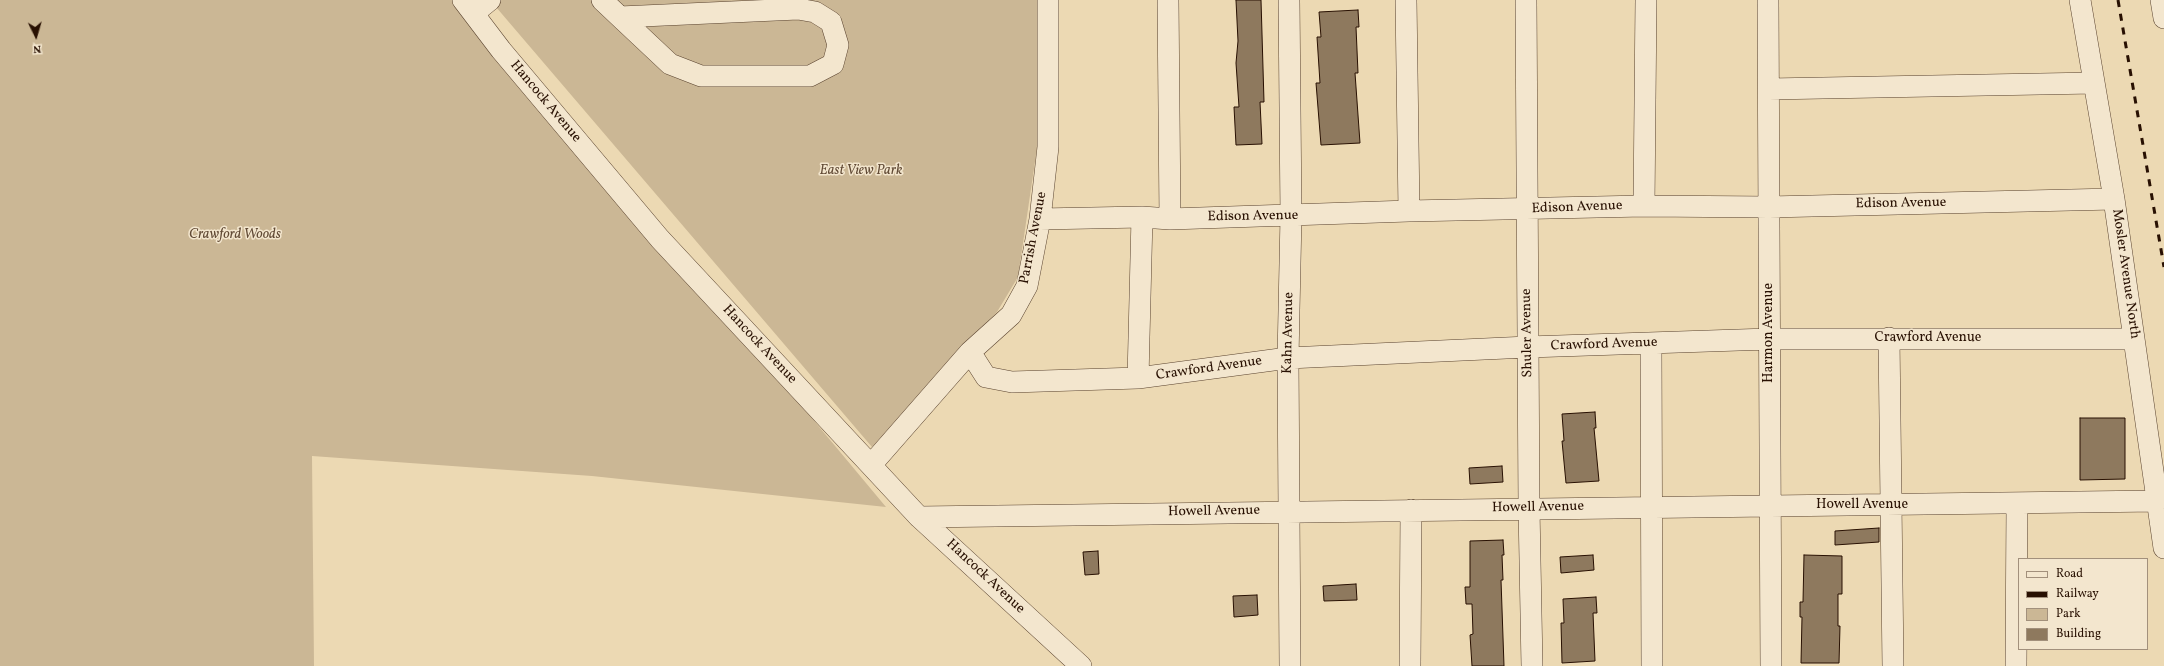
<!DOCTYPE html>
<html>
<head>
<meta charset="utf-8">
<style>
  body { margin:0 }
  #map { position:relative; width:2164px; height:666px; overflow:hidden; background:#ecd9b3; font-family:Vollkorn,serif }
  canvas { display:block }
  .legend { position:absolute; left:2018px; top:558px; width:130px; height:92px; box-sizing:border-box; background:#f3e6ce; border:1px solid #a2907c; margin:0; padding:5px 7px; list-style:none; font-size:12px; color:#281002 }
  .legend li { display:flex; align-items:center; gap:8px; height:20px }
  .legend b { width:20px; border:1px solid #a2907c }
  .north { position:absolute; left:16px; top:16px; width:40px; height:40px; -webkit-text-stroke:3px #f3e6ce; paint-order:stroke; rotate:175deg; font-size:11px; font-weight:700; line-height:16px; text-align:center; color:#281002 }
  .north::after { content:''; display:block; margin:auto; width:14px; height:18px; background:#281002; clip-path:polygon(50% 0,100% 100%,50% 72%,0 100%) }
</style>
</head>
<body>
<div id="map">
<canvas width="2164" height="666"></canvas>
<ul class="legend">
<li><b style="height:5px;background:#f3e6ce"></b>Road</li>
<li><b style="height:5px;background:#281002"></b>Railway</li>
<li><b style="height:11px;background:#cbb795"></b>Park</li>
<li><b style="height:11px;background:#8e795e"></b>Building</li>
</ul>
<div class="north">N</div>
</div>
<script>
const context = document.querySelector('canvas').getContext('2d');
context.lineJoin = 'round';
function fillPath(path, color) { context.fillStyle = color; context.fill(path, 'evenodd'); }
const poly = rows => new Path2D(rows.map(r => 'M' + r).join(''));
function stroke(path, color, width, dash) { context.strokeStyle = color; context.lineWidth = width; context.lineCap = dash ? 'butt' : 'round'; context.setLineDash(dash || []); context.stroke(path); }
function drawText(font, color, halo, rows, align = 'center') {
  context.font = font + ' Vollkorn,serif'; context.lineWidth = 3; context.setLineDash([]); context.textBaseline = 'middle'; context.strokeStyle = halo; context.fillStyle = color; for (const [text, x, y, turn = 0] of rows) {
    context.save(); context.translate(x, y); context.rotate((+turn || 0) * Math.PI / 180); context.textAlign = isNaN(turn) ? turn : align; if (halo) context.strokeText(text, 0, 0); context.fillText(text, 0, 0); context.restore();
  }
}
const green = poly([
  [0,0,463,0,886,507,592,476,312,456,314,666,0,666],
  [490,0,1037,0,1037,148,1018,277,997,312,872,447]
]);
const building = poly([
  [1236,0,1261,0,1264,102,1260,102,1262,144,1236,145,1234,107,1239,107,1236,63,1238,41,1236,0],
  [1358,10,1359,27,1356,27,1358,73,1355,73,1360,143,1321,145,1316,83,1320,83,1317,37,1321,37,1319,12,1358,10],
  [1595,412,1596,428,1594,428,1599,481,1566,483,1562,441,1564,441,1562,414,1595,412],
  [2080,418,2125,418,2125,479,2080,480,2080,418],
  [1502,466,1503,482,1470,484,1469,468,1502,466],
  [1879,528,1879,542,1835,545,1835,531,1879,528],
  [1503,540,1504,555,1502,555,1503,580,1501,580,1504,666,1472,666,1470,635,1473,634,1472,604,1466,604,1465,587,1470,587,1470,541,1503,540],
  [1098,551,1099,574,1085,575,1083,552,1098,551],
  [1593,555,1594,570,1561,573,1560,557,1593,555],
  [1804,555,1842,556,1842,594,1838,594,1838,626,1840,626,1839,663,1801,663,1802,617,1800,617,1800,602,1803,602,1804,555],
  [1356,584,1357,600,1324,601,1323,586,1356,584],
  [1257,595,1258,615,1234,617,1233,596,1257,595],
  [1596,597,1597,613,1593,613,1595,661,1562,663,1561,623,1564,623,1563,599,1596,597]
]);
const minor = poly([
  [463,0,501,50,660,239,919,517,1081,666],
  [602,0,620,17,670,64,701,76,810,76,833,64,838,45,831,22,815,12,798,9,620,17],
  [1168,0,1170,219],
  [1289,0,1291,216,1288,358,1290,666],
  [1406,0,1409,211],
  [1526,0,1529,508,1532,666],
  [1768,0,1771,666],
  [2080,0,2114,199,2164,548],
  [2161,0,2164,18],
  [474,13,490,0],
  [1769,89,2094,83],
  [1644,206,1646,0],
  [1040,219,1142,217,1170,219,1409,211,1644,206,1769,207,2114,199],
  [1889,338,1893,666],
  [1651,343,1652,666],
  [970,352,986,377,1012,382,1138,378,1288,358,1528,347,1769,339,2134,339],
  [1138,378,1142,217],
  [871,465,970,352,1011,315,1027,286,1040,219,1048,147,1048,0],
  [919,517,2157,501],
  [1410,666,1411,510],
  [2016,666,2017,504]
]);
const rail = poly([
  [2118,0,2164,267]
]);
const streetNames = [
  ["Hancock Avenue",545,102,50],
  ["Edison Avenue",1901,204,-1],
  ["Edison Avenue",1577,208,-2],
  ["Edison Avenue",1253,217,-1],
  ["Parrish Avenue",1034,238,-79],
  ["Mosler Avenue North",2125,274,82],
  ["Kahn Avenue",1289,333,-89],
  ["Shuler Avenue",1528,333,-91],
  ["Harmon Avenue",1769,333,-90],
  ["Crawford Avenue",1928,338],
  ["Hancock Avenue",759,345,47],
  ["Crawford Avenue",1604,345,-2],
  ["Crawford Avenue",1209,369,-8],
  ["Howell Avenue",1862,505],
  ["Howell Avenue",1538,508,-1],
  ["Howell Avenue",1214,512,-1],
  ["Hancock Avenue",985,577,43]
];
const parkNames = [
  ["East View Park",861,171],
  ["Crawford Woods",235,235]
];
fillPath(green, '#cbb795');
fillPath(building, '#8e795e');
stroke(building, '#281002', 1);
stroke(minor, '#59422e', 22);
stroke(minor, '#f3e6ce', 21);
stroke(rail, '#281002', 3, [7, 7]);
drawText('14px', '#281002', '#f3e6ce', streetNames);
drawText('italic 14px', '#614a35', '#f3e6ce', parkNames);
</script>
</body>
</html>
